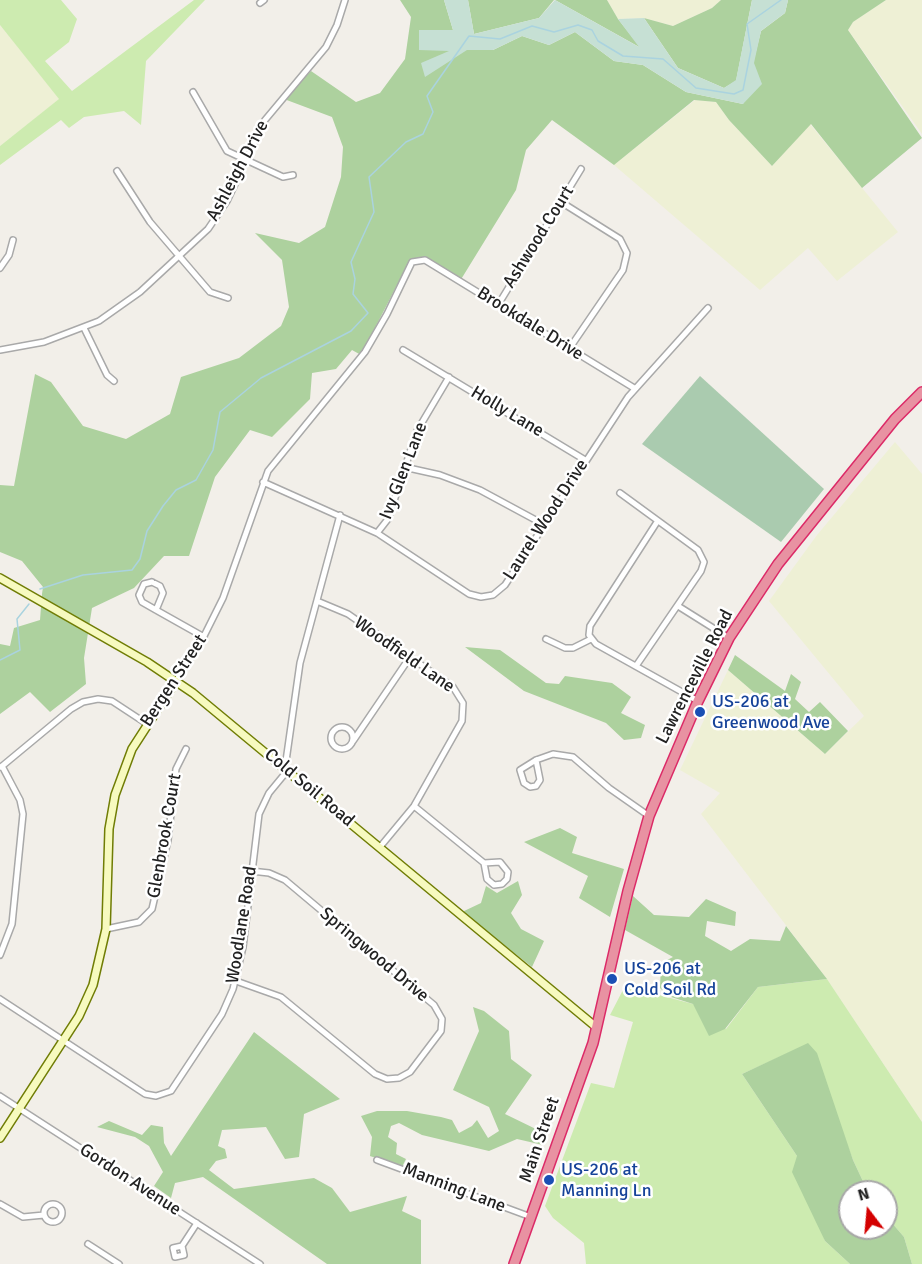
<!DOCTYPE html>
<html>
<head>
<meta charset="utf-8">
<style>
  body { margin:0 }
  #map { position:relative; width:922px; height:1264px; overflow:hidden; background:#f2efe9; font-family:Signika,sans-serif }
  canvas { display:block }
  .north { position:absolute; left:838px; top:1180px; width:60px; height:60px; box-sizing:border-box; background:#fff; border:2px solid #a7a7a7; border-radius:50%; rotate:344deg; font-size:16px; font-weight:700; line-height:24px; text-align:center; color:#222 }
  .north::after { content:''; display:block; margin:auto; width:21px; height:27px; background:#d40000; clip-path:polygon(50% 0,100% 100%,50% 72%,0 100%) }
</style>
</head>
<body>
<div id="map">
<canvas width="922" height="1264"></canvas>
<div class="north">N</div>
</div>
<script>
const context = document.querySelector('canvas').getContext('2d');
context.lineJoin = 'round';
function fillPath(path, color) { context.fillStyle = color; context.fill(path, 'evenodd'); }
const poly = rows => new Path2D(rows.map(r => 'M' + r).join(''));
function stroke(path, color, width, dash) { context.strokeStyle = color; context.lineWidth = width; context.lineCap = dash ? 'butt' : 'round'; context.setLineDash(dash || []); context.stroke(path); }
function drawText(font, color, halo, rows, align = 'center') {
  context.font = font + ' Signika,sans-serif'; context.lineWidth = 5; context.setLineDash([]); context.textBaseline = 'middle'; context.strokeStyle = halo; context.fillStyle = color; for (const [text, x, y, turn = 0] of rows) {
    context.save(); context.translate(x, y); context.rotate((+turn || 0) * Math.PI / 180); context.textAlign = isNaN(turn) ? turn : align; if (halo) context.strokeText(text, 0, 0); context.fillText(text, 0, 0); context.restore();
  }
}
const farmland = poly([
  [607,0,721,0,712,8,673,26,644,18,618,19],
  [886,0,922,0,922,134,848,30,853,22],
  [0,25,60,99,0,146],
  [695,100,716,102,729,120,772,166,810,124,898,232,837,281,808,248,760,290,614,165],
  [895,442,922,474,922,1122,827,979,701,814,720,793,680,770,728,670,825,754,864,716,769,601,817,535]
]);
const grass = poly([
  [0,0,61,0,77,19,69,42,45,61,72,91,194,0,205,0,146,61,141,125,124,111,84,117,69,128,61,120,0,165,0,146,59,99,0,25],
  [827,979,922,1122,922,1264,912,1264,904,1237,886,1216,886,1192,868,1192,853,1160,808,1044,742,1074,797,1156,825,1241,850,1264,586,1264,584,1243,553,1218,545,1206,591,1083,614,1088,633,1022,610,1015,625,986,693,1004,726,1029,758,987]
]);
const forest = poly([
  [400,0,444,0,453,30,419,50,493,50,522,36,549,45,575,32,614,61,643,65,686,92,743,104,761,31,785,13,788,0,886,0,853,22,848,30,922,138,862,188,811,124,772,166,729,120,716,102,694,100,614,165,552,120,526,150,516,190,460,281,421,258,410,260,361,355,352,350,336,369,312,373,310,399,272,437,250,430,215,477,189,556,164,556,134,588,92,608,84,658,86,684,50,712,30,692,0,714,0,644,10,646,14,628,40,620,42,594,43,587,22,561,0,552,0,485,14,486,35,374,51,382,83,426,126,439,170,414,181,377,239,358,281,326,289,307,282,260,255,233,299,243,325,227,341,177,343,147,332,117,284,99,311,71,356,102,380,93,405,59,411,17],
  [468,0,554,0,539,18,474,34],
  [555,0,607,0,618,19,641,48],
  [721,0,752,0,736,81,724,88,678,68,644,18,673,26,712,8],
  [465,647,500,650,546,683,559,684,565,676,612,683,631,697,621,713,645,725,641,738,624,740,606,723,524,691],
  [735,655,785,691,791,674,801,682,795,699,809,712,820,702,848,731,825,754,728,670],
  [560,828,577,837,572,853,624,869,610,917,579,898,588,876,524,842],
  [518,881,522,895,511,913,521,929,544,941,532,967,462,912,481,903,486,886,497,893],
  [633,896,654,915,689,917,706,899,736,912,735,926,707,921,705,936,731,951,750,939,780,941,786,926,827,979,758,987,725,1029,709,1036,693,1004,668,996,660,988,661,963,673,957,625,930],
  [473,1007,484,1011,509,1031,511,1059,532,1075,505,1114,542,1132,543,1145,517,1139,489,1151,422,1135,399,1123,391,1126,388,1137,397,1143,396,1154,406,1159,402,1167,370,1156,372,1137,361,1116,377,1111,407,1111,441,1117,452,1120,459,1133,472,1126,477,1120,488,1138,499,1131,489,1107,453,1090,479,1031],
  [254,1032,340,1099,304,1114,299,1157,285,1159,266,1127,222,1130,218,1146,225,1149,227,1158,216,1161,209,1170,234,1189,314,1178,332,1188,350,1212,407,1196,402,1211,421,1220,421,1264,327,1264,203,1177,175,1183,171,1198,154,1186,163,1172,149,1146,135,1137,97,1127,109,1121,142,1135,151,1125,163,1127,164,1143,171,1156],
  [808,1043,817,1053,853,1160,868,1192,850,1192,850,1228,886,1228,886,1216,904,1237,912,1264,850,1264,825,1241,792,1172,797,1156,742,1074]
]);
const wetland = poly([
  [444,0,468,0,474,34,539,18,555,0,639,47,618,19,644,18,678,68,724,88,736,80,752,0,788,0,785,13,761,31,754,63,762,84,743,104,686,92,643,65,614,61,575,32,549,45,522,36,493,50,467,50,425,77,421,63,449,51,419,50,419,30,453,30]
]);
const cemetery = poly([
  [700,376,824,489,781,542,642,444]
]);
const stream = poly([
  [40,589,83,575,132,570,140,559,147,531,163,506,176,490,196,480,213,450,220,412,261,378,351,331,368,313,353,294,355,279,351,262,374,212,369,177,406,142,423,134,433,112,427,96,469,36,500,39,532,26,554,32,578,25,592,30,598,41,623,56,663,59,696,88,734,94,743,90,751,50,747,24,781,0],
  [0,660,20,650,17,619,29,604]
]);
const street = poly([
  [260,3,264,0],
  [193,92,227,151,283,177,293,175],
  [117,171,150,222,210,292,228,298],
  [561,202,620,239,627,253,623,270,569,349],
  [0,268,9,255,13,240],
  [498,305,581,169],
  [84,328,107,375,114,381],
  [0,350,44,342,99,321,140,292,208,229,227,201,265,120,326,47,337,25,345,0],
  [403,350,585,460],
  [404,467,440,475,480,490,543,524],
  [263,482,377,533,469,594,481,597,493,595,505,585,628,397,708,308],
  [620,493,698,550,704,562,701,571,636,666],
  [657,522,590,626,589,635,596,644,698,701],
  [377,533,388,519,417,431,449,377],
  [152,582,160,586,163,593,156,610,142,602,139,595,144,584,152,582],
  [317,601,348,614,453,687,463,703,462,721,414,806,380,847],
  [678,606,729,638],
  [156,610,204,637],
  [546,639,565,648,573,648,591,639],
  [176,681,202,640,223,598,268,471,365,352,387,314,412,262,425,260,634,388],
  '331 738a11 11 0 1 1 22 0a11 11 0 1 1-22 0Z',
  [353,741,410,657],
  [536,760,553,754,573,757,609,788,649,816],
  [536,760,540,780,536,786,530,787,524,783,520,770,536,760],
  [1,767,71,709,83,702,98,699,112,701,147,724],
  [285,768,300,663,340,515],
  [414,806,484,863,487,879,494,885,502,884,507,879,508,872,500,862,484,863],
  [106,929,139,922,152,909,168,840,176,769,186,749],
  [0,955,12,924,23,814,20,800,2,766],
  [236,981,281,997,375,1074,387,1079,399,1078,410,1072,441,1031,442,1019,434,1005,285,880,269,873,251,871],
  [0,999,145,1094,156,1096,171,1091,222,1014,233,989,243,947,259,814,269,793,288,770],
  [0,1096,260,1264],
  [377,1160,531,1217],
  '44 1213a9 9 0 1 1 18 0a9 9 0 1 1-18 0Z',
  [0,1204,23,1217,44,1215],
  [88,1244,119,1264],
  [182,1246,184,1255,175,1257,173,1248,182,1246,197,1223]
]);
const secondary = poly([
  [0,578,147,662,193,693,596,1027],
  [0,1138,79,1016,93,985,106,929,109,829,115,795,132,749,176,681]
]);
const highway = poly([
  [514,1264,593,1043,628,891,649,816,698,701,729,638,778,564,895,419,922,392]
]);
const markers = [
  [700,712,6,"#1a4fb4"],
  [612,979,6,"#1a4fb4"],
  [549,1180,6,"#1a4fb4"]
];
const streetNames = [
  ["Ashleigh Drive",238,171,-62],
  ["Ashwood Court",539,237,-58],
  ["Brookdale Drive",530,324,32],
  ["Holly Lane",507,412,31],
  ["Ivy Glen Lane",404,471,-69],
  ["Laurel Wood Drive",546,520,-57],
  ["Woodfield Lane",404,655,35],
  ["Lawrenceville Road",695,677,-63],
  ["Bergen Street",174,681,-57],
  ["Cold Soil Road",309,788,40],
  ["Glenbrook Court",165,836,-80],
  ["Woodlane Road",242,925,-81],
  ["Springwood Drive",374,955,40],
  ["Main Street",540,1140,-71],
  ["Gordon Avenue",130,1180,33],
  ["Manning Lane",454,1188,21]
];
const transitNames = [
  ["US-206 at",712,702],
  ["Greenwood Ave",712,723],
  ["US-206 at",624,969],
  ["Cold Soil Rd",624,990],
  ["US-206 at",561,1170],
  ["Manning Ln",561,1191]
];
fillPath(farmland, '#eef0d5');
fillPath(grass, '#cdebb0');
fillPath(forest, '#add19e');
fillPath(wetland, '#c6e0d4');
fillPath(cemetery, '#aacbaf');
stroke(stream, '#aad3df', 1.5);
stroke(street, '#a9a9a9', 8);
stroke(secondary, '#707d05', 10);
stroke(highway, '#dc2a67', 12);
stroke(street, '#fff', 5);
stroke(secondary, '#f7fabf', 7);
stroke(highway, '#e892a2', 9);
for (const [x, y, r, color] of markers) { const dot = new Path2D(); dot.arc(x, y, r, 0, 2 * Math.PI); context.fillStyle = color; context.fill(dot); stroke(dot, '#fff', 2); }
drawText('18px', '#222', '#fff', streetNames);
drawText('18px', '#164399', '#fff', transitNames, 'left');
</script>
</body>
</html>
